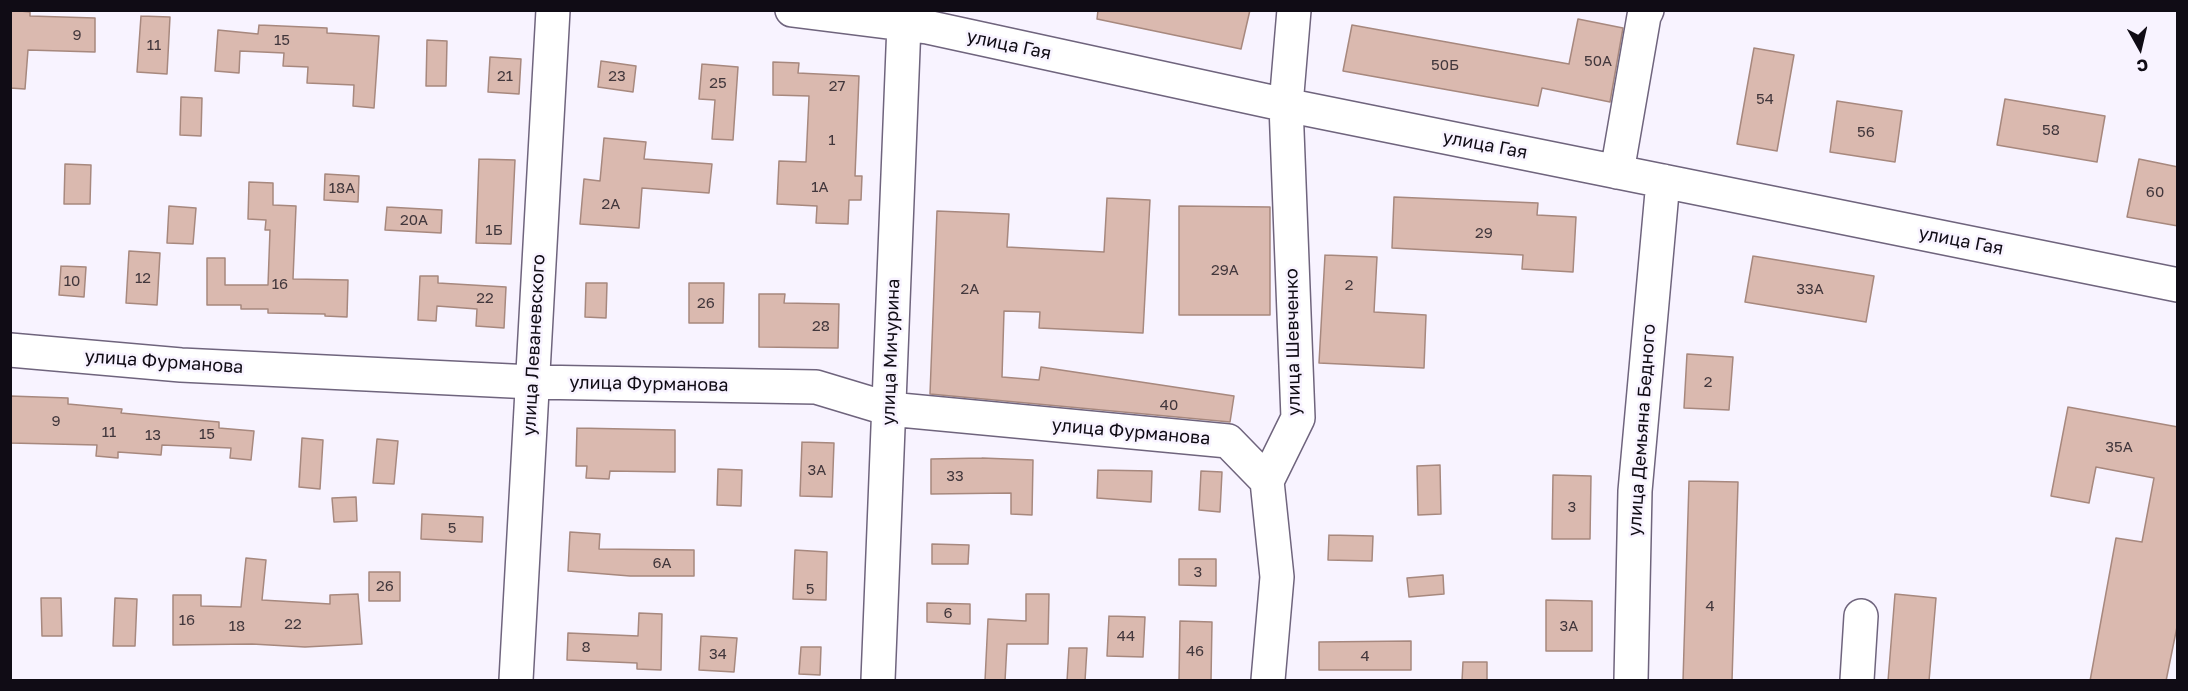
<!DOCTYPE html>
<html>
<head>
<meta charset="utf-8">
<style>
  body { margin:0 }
  #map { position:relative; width:2188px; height:691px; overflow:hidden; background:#f8f3ff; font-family:"Golos Text",sans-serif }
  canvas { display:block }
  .frame { position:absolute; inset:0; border:12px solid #100c15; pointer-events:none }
  .north { position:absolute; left:2110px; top:18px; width:60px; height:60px; -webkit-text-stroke:4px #f8f3ff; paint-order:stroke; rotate:172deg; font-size:16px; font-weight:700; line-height:24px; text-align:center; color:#100c15 }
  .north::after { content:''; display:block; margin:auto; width:21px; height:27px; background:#100c15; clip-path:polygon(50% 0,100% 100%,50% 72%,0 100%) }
</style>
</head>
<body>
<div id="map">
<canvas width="2188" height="691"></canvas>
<div class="frame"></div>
<div class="north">С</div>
</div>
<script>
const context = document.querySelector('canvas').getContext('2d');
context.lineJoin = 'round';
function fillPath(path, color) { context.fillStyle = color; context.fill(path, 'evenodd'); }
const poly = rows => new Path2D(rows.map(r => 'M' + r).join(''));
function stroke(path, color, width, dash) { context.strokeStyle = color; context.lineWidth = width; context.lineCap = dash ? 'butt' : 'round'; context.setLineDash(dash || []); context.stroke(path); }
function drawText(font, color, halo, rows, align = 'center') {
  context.font = font + ' "Golos Text",sans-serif'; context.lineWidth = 5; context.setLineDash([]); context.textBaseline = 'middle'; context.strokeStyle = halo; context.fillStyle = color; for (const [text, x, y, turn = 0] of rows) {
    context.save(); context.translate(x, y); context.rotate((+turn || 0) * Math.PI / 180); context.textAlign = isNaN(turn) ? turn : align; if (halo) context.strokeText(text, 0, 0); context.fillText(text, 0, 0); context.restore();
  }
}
const building = poly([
  [10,10,30,12,30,16,95,18,95,52,28,50,25,89,10,88,10,10],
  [1098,10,1250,10,1241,49,1097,19,1098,10],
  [141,16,170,17,167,74,137,72,141,16],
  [1578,19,1623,28,1610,102,1542,88,1538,106,1343,71,1352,25,1569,64,1578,19],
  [259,25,327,28,327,33,379,36,374,108,353,106,354,85,307,83,308,67,283,66,284,53,240,51,239,73,215,71,218,30,258,34,259,25],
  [427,40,447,41,446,86,426,86,427,40],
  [1754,48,1794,55,1777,151,1737,144,1754,48],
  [490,57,521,59,519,94,488,92,490,57],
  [601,61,636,66,633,92,598,87,601,61],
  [773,62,799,63,798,73,859,76,855,176,862,176,861,200,849,200,848,224,816,223,817,206,777,204,779,161,806,162,809,96,773,95,773,62],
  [702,64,738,67,733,140,712,139,715,100,699,99,702,64],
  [181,97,202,98,201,136,180,135,181,97],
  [2005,99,2105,116,2097,162,1997,145,2005,99],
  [1837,101,1902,111,1895,162,1830,152,1837,101],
  [604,138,646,142,644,159,712,164,709,193,642,188,639,228,580,224,584,179,600,181,604,138],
  [479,159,515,160,511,244,476,243,479,159],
  [2139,159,2178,167,2178,226,2127,217,2139,159],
  [65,164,91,165,90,204,64,204,65,164],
  [325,174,359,176,358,202,324,200,325,174],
  [249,182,273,183,273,205,296,206,293,279,348,280,347,317,325,316,325,314,268,313,268,309,241,309,241,305,207,305,207,258,225,258,225,285,268,285,270,230,265,230,266,220,248,219,249,182],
  [1394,197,1538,203,1537,215,1576,217,1573,272,1522,269,1523,255,1392,248,1394,197],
  [1107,198,1150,200,1143,333,1039,328,1040,312,1004,311,1002,377,1039,380,1041,367,1234,396,1230,422,930,394,937,211,1009,214,1007,247,1104,252,1107,198],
  [169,206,196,208,193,244,167,243,169,206],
  [1179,206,1270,207,1270,315,1179,315,1179,206],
  [387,207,442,210,441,233,385,230,387,207],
  [129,251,160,253,157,305,126,303,129,251],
  [1325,255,1377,257,1374,312,1426,315,1424,368,1319,363,1325,255],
  [1753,256,1874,276,1866,322,1745,302,1753,256],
  [61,266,86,267,84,297,59,295,61,266],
  [420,276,438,276,438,283,506,287,504,328,476,326,477,309,437,306,436,321,418,320,420,276],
  [586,283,607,283,606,318,585,317,586,283],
  [689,283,724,283,723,323,689,323,689,283],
  [759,294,785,294,784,303,839,304,838,348,759,347,759,294],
  [1687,354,1733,357,1729,410,1684,408,1687,354],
  [10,396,68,398,68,404,122,409,121,413,219,422,219,428,254,431,251,460,230,458,231,448,162,445,161,455,118,452,118,458,96,456,97,445,10,443,10,396],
  [2068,407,2178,427,2178,622,2166,681,2090,681,2116,538,2142,542,2154,478,2096,467,2089,503,2051,496,2068,407],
  [577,428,675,430,675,472,610,471,609,479,586,478,587,466,576,466,577,428],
  [302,438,323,440,320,489,299,487,302,438],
  [377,439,398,441,394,484,373,483,377,439],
  [802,442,834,443,832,497,800,496,802,442],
  [982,458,1033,460,1032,515,1011,514,1011,493,931,494,931,459,982,458],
  [1440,465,1441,514,1418,515,1417,466,1440,465],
  [718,469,742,470,741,506,717,505,718,469],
  [1098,470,1152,471,1151,502,1097,498,1098,470],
  [1201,471,1222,472,1220,512,1199,510,1201,471],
  [1553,475,1591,476,1590,539,1552,539,1553,475],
  [1689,481,1738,482,1732,681,1683,681,1689,481],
  [356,497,357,521,334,522,332,498,356,497],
  [422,514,483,517,482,542,421,539,422,514],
  [570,532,600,534,599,549,694,550,694,576,630,576,568,571,570,532],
  [1329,535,1373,536,1372,561,1328,560,1329,535],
  [932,544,969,545,968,564,932,564,932,544],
  [795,550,827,552,826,600,793,599,795,550],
  [246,558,266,560,262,600,330,604,330,595,358,594,362,644,305,647,252,644,173,645,173,595,201,595,201,606,241,607,246,558],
  [1179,559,1216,559,1216,586,1179,585,1179,559],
  [369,572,400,572,400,601,369,601,369,572],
  [1443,575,1444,594,1409,597,1407,578,1443,575],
  [1026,594,1049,594,1048,644,1007,644,1005,681,985,681,988,619,1026,621,1026,594],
  [1895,594,1936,598,1929,681,1888,681,1895,594],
  [41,598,61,598,62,636,42,636,41,598],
  [115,598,137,599,135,646,113,646,115,598],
  [1546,600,1592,601,1592,651,1546,651,1546,600],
  [927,603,970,604,970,624,927,622,927,603],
  [639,613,662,614,661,670,637,669,637,663,567,660,568,633,638,636,639,613],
  [1109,616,1145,617,1143,657,1107,656,1109,616],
  [1180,621,1212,622,1211,681,1179,681,1180,621],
  [701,636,737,638,734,672,699,670,701,636],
  [1411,641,1411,670,1319,670,1319,642,1411,641],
  [801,647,821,647,820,675,799,674,801,647],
  [1069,648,1087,648,1085,681,1067,681,1069,648],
  [1463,662,1487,662,1487,681,1462,681,1463,662]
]);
const minor = poly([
  [792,10,927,27,1286,105,2178,285],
  [1617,172,1644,16,1647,10],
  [10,350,181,365,532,382,816,387,889,409,1228,441,1267,481],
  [516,680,553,10],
  [878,680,904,24],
  [1268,680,1277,577,1267,481,1298,418,1286,105,1294,10],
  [1631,680,1635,491,1663,181],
  [1857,680,1861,616]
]);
const numberNames = [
  ["9",77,35],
  ["15",282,40],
  ["11",154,45],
  ["50А",1598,61],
  ["50Б",1445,65],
  ["21",505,76],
  ["23",617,76],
  ["25",718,83],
  ["27",837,86],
  ["54",1765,99],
  ["58",2051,130],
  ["56",1866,132],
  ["1",832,140],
  ["1А",820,187],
  ["18А",342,188],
  ["60",2155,192],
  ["2А",611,204],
  ["20А",414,220],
  ["1Б",494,230],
  ["29",1484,233],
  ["29А",1225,270],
  ["12",143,278],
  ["10",72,281],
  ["16",280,284],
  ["2",1349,285],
  ["2А",970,289],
  ["33А",1810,289],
  ["22",485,298],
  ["26",706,303],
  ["28",821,326],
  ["2",1708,382],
  ["40",1169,405],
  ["9",56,421],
  ["11",109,432],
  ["15",207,434],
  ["13",153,435],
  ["35А",2119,447],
  ["3А",817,470],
  ["33",955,476],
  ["3",1572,507],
  ["5",452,528],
  ["6А",662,563],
  ["3",1198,572],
  ["26",385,586],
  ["5",810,589],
  ["4",1710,606],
  ["6",948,613],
  ["16",187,620],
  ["22",293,624],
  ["18",237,626],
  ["3А",1569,626],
  ["44",1126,636],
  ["8",586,647],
  ["46",1195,651],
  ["34",718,654],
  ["4",1365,656]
];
const streetNames = [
  ["улица Гая",1009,45,12],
  ["улица Гая",1485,145,11],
  ["улица Гая",1961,241,11],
  ["улица Шевченко",1293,342,-91],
  ["улица Леваневского",534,345,-87],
  ["улица Мичурина",891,352,-88],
  ["улица Фурманова",164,362,4],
  ["улица Фурманова",649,384,1],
  ["улица Демьяна Бедного",1642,430,-86],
  ["улица Фурманова",1131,432,5]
];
fillPath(building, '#dab9af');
stroke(building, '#a7887e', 1.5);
stroke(minor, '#6f647d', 36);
stroke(minor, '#fff', 33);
drawText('15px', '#42373c', null, numberNames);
drawText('18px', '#100c15', '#f8f3ff', streetNames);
</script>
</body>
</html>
